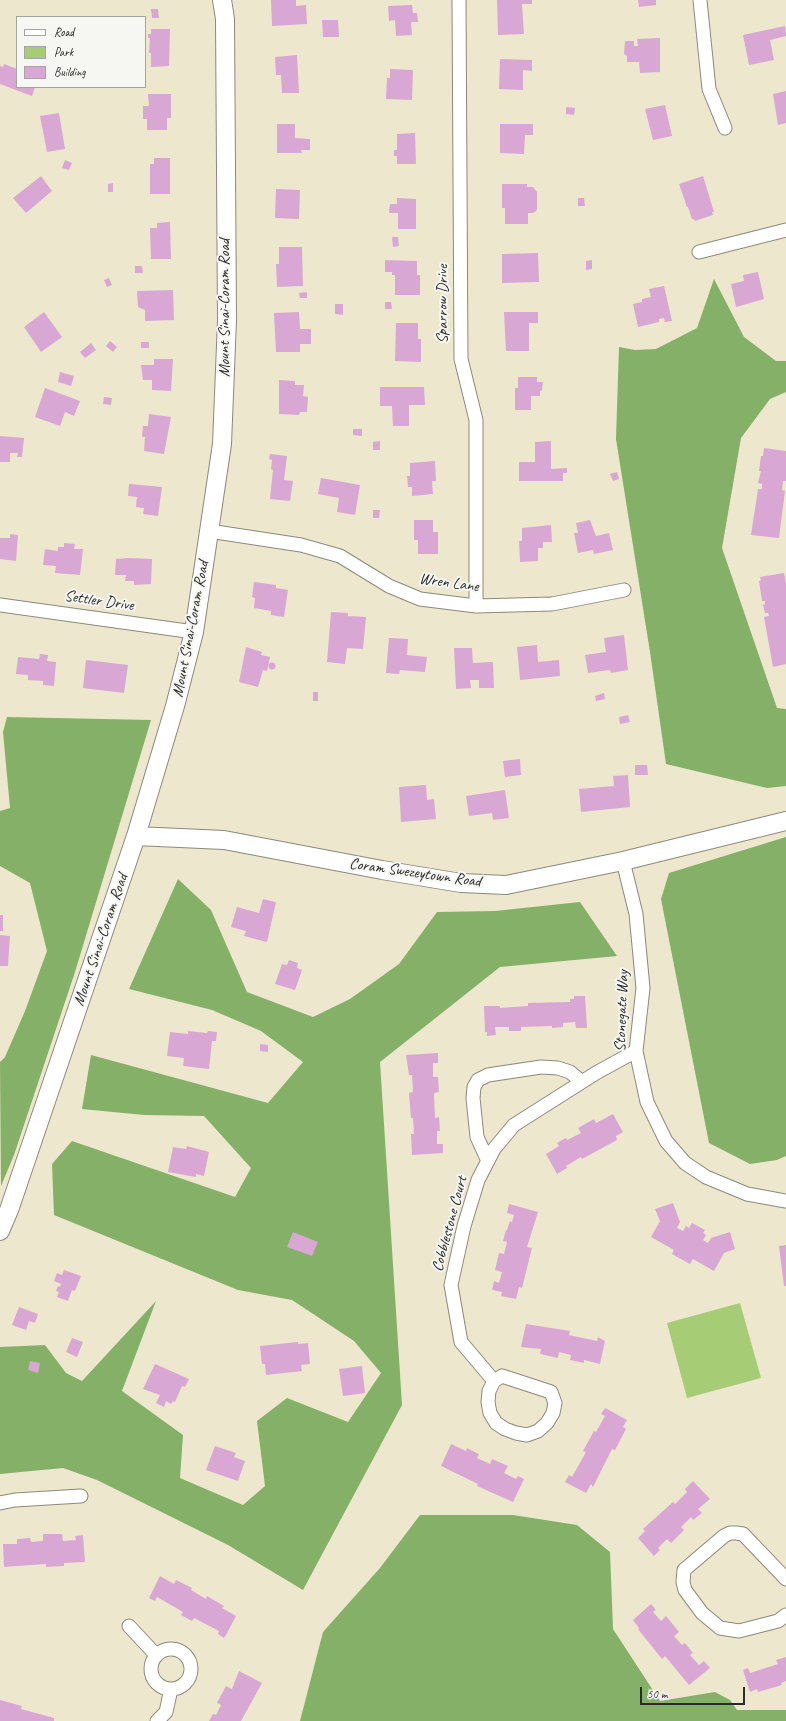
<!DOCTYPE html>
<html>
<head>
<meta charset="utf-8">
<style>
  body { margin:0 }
  #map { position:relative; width:786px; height:1721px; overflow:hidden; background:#ede7ce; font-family:Caveat,sans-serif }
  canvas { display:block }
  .legend { position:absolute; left:16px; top:16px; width:130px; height:72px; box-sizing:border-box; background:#f6f6f2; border:1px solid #a5a5a2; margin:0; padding:5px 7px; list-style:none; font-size:12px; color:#2b2b2b }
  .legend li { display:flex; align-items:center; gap:8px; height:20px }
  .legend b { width:20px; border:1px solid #a5a5a2 }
  .scale { position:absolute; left:640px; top:1687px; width:105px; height:18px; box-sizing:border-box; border:2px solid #2b2b2b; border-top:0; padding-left:5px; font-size:12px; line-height:14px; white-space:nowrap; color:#2b2b2b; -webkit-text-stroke:3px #f6f6f2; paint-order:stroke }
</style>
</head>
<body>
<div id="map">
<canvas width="786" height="1721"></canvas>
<ul class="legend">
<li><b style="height:5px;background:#fff"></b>Road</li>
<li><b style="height:11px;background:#a7cc76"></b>Park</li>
<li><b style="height:11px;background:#d9a7d4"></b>Building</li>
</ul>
<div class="scale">50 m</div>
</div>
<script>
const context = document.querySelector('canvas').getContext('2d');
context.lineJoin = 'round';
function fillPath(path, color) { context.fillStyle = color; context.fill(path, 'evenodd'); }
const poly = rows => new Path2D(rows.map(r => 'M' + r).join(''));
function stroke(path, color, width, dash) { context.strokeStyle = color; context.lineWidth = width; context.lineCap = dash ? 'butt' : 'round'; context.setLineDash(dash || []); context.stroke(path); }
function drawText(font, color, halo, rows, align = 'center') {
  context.font = font + ' Caveat,sans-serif'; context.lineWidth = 4; context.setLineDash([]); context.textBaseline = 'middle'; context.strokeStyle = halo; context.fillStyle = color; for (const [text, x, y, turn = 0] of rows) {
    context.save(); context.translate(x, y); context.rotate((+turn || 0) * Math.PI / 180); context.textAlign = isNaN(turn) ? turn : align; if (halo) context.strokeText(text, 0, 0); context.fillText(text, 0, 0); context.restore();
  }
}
const green = poly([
  [740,1303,761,1378,687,1398,667,1323]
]);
const forest = poly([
  [714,279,744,337,776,361,786,361,786,392,770,399,741,438,722,548,777,708,786,709,786,786,767,788,666,764,650,652,616,439,619,347,635,350,656,349,697,328],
  [7,717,151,720,75,972,14,1155,1,1186,0,1062,5,1057,25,1011,47,951,30,883,0,866,0,811,10,808,3,732],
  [786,837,786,1156,777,1160,750,1164,709,1143,661,899,669,873],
  [178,879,211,910,247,992,313,1017,350,999,399,964,437,912,495,911,580,902,617,956,500,967,380,1062,402,1405,303,1590,228,1545,97,1480,63,1468,0,1474,0,1347,45,1345,66,1373,82,1381,156,1301,122,1391,183,1435,180,1478,243,1505,265,1486,257,1421,287,1398,348,1422,381,1373,354,1341,292,1300,238,1290,54,1215,52,1164,72,1141,235,1197,251,1168,204,1116,144,1115,82,1109,91,1055,268,1103,303,1062,261,1031,212,1010,129,989],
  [420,1515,513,1515,577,1525,610,1552,613,1629,660,1701,715,1692,730,1700,737,1710,786,1710,786,1721,300,1721,323,1632,380,1568]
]);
const building = poly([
  [271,0,296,0,296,6,306,5,307,24,272,26],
  [497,0,532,0,532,4,522,4,524,34,498,35],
  [638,0,656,0,656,5,639,7],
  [412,5,413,13,417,13,418,22,411,22,412,35,396,36,395,20,389,21,388,6],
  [151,9,158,9,159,18,152,18],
  [322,20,338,20,339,37,323,37],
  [785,26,786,36,770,40,774,60,749,65,743,35],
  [151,29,170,29,169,66,151,67,151,53,149,53,150,38,148,38,148,34,151,34],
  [660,38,660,72,640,73,639,62,627,62,627,56,624,54,625,41,634,41,634,46,638,46,637,39],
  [297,55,299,93,282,93,281,75,276,75,275,57],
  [500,59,532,60,532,71,523,70,523,90,499,89],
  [4,64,17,69,17,87,35,87,32,96,0,84,0,66,3,67],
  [390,69,413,70,412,100,386,99,387,78,390,78],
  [786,91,786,123,778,125,773,94],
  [148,94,171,94,171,118,167,118,167,130,147,130,147,119,143,119,143,106,149,106],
  [665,105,672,136,653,140,645,109],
  [566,107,575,108,574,115,566,114],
  [59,113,65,149,47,152,40,116],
  [277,124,295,124,295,138,310,139,310,150,301,150,302,153,277,153],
  [500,124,533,124,533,135,525,135,524,154,500,153],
  [415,133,416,164,397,164,397,156,394,156,394,150,397,150,397,134],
  [154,158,170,158,170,194,150,194,150,164,154,164],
  [65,160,72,163,69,170,62,168],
  [41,176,52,191,26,213,13,198],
  [703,176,714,212,712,212,713,215,695,221,694,219,692,219,688,207,687,207,679,184],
  [113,183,113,192,108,192,108,184],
  [502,184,527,184,527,187,533,187,537,192,537,210,533,213,528,213,528,224,505,224,505,208,502,208],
  [276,189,300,190,299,219,275,218],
  [397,198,416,199,416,229,398,229,398,213,389,213,390,204,397,204],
  [578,198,584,198,585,206,578,206],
  [170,222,171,259,151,259,150,228,157,228,157,223],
  [392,237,398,237,399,246,393,247],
  [279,247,302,247,303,286,277,287,276,264,279,264],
  [538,253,539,282,502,283,502,254],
  [385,260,417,261,417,275,420,275,420,295,395,295,395,275,392,275,392,272,385,272],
  [592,260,592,269,586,270,586,261],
  [135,266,142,266,143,273,135,273],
  [758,272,764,299,736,307,731,284,744,281,743,275],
  [109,278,112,285,107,287,104,280],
  [664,286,672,321,665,322,664,318,659,319,659,322,638,327,633,304,642,302,642,299,651,297,649,289],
  [173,290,174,320,145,321,145,310,138,307,137,291],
  [307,292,307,298,300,298,299,293],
  [385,302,391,302,392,309,385,309],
  [335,304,343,304,343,315,335,314],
  [44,312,62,337,41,352,24,327],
  [299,312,300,329,311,329,311,344,300,344,300,352,276,352,274,313],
  [504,312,538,312,538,323,529,323,529,351,506,351],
  [396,323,418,323,418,339,421,339,421,362,395,361],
  [110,341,117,347,113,352,106,346],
  [141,342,149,342,149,348,141,348],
  [91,343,96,350,85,358,80,352],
  [154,359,173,359,171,391,152,390,152,380,143,380,141,365,154,365],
  [60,372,74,376,71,386,58,382],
  [518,377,537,377,537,382,543,382,542,390,540,391,540,396,531,396,531,410,515,410,515,388,518,388],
  [279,380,295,381,295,385,304,385,303,396,308,397,307,412,300,412,299,415,279,414],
  [380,387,424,387,425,405,409,405,409,426,393,426,392,406,380,406],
  [45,388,80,401,74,416,65,412,60,426,35,417],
  [104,397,112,398,111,405,103,404],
  [149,414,171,417,164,454,144,451,145,437,142,437,143,426,148,426],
  [353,429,362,429,362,436,353,435],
  [0,436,24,438,22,457,17,457,18,453,10,453,10,462,0,462],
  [380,441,380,450,373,450,373,442],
  [551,441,551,469,567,468,567,473,563,473,563,481,519,481,519,462,535,462,535,442],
  [764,448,786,451,786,481,783,481,782,490,785,491,779,538,751,535,758,489,762,489,762,484,758,483,761,471,759,471,761,456,763,456],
  [270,454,287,456,284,480,293,481,290,501,270,499,273,470,271,469,272,460,269,459],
  [435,461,436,481,432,481,433,494,412,496,412,487,408,487,407,476,410,476,410,463],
  [617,472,619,479,613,481,610,474],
  [321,478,360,485,355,515,337,512,339,498,318,494],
  [129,484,162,487,158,516,143,514,144,508,136,507,137,497,128,496],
  [373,510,380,510,379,518,373,518],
  [414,520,433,520,433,532,438,532,438,554,418,554,418,540,414,540],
  [590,520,596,536,609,533,613,550,594,554,593,550,578,553,574,533,578,533,576,523],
  [551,525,552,542,543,542,543,548,538,548,538,561,520,562,519,541,522,541,522,528],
  [10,534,18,535,16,561,0,559,0,538,10,538],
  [64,543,75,544,74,549,83,549,80,575,55,573,56,566,43,565,45,549,58,551,58,547,64,547],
  [129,558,152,559,151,584,134,585,134,581,125,581,126,575,115,575,116,559],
  [784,573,786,583,786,664,773,667,764,617,769,616,768,613,765,613,763,605,765,604,765,601,762,601,759,581,761,581,760,577],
  [254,582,276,585,276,588,288,590,284,617,271,615,271,611,254,608,255,598,252,597],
  [331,612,348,613,348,616,366,617,363,649,347,648,345,664,327,662],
  [624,635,628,670,611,673,610,670,588,673,585,655,606,652,604,638],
  [389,638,408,639,407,655,427,657,425,672,400,670,399,674,386,673],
  [537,645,538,662,559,660,560,676,520,680,517,647],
  [246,647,262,652,261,655,270,657,267,671,263,670,258,687,239,682],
  [454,648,472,648,473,663,493,662,494,688,479,688,479,680,470,680,471,688,456,689],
  [40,654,48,655,47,661,56,662,54,686,43,685,43,681,28,680,28,675,16,674,18,657,39,659],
  [86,660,128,665,124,693,83,688],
  '268.5 666a3.5 3.5 0 1 1 7 0a3.5 3.5 0 1 1-7 0Z',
  [313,692,318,692,318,701,313,701],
  [604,693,605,699,596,701,595,696],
  [628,715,630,722,620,724,619,717],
  [520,759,521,775,505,777,503,761],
  [635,765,647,765,648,775,635,775],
  [628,775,630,807,581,812,579,789,614,786,613,776],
  [426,785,427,800,434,799,436,819,401,822,399,787],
  [505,790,509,818,493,820,492,813,469,816,466,796],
  [263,899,276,902,267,942,244,936,246,931,231,927,237,907,259,913],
  [0,915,3,915,3,931,0,931],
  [0,935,10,936,8,966,0,966],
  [289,960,298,963,297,968,302,970,295,990,275,984,282,964,287,965],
  [574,996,585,996,587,1028,576,1028,575,1022,563,1023,563,1027,552,1028,552,1026,521,1027,521,1031,509,1031,509,1027,495,1027,496,1035,487,1036,487,1032,485,1032,484,1006,500,1006,500,1008,528,1006,528,1003,570,1002,570,999,574,999],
  [188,1031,207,1033,208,1031,217,1032,216,1041,212,1041,209,1069,183,1066,184,1058,167,1056,170,1032,188,1034],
  [260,1044,268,1045,268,1052,260,1051],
  [438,1053,438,1063,433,1063,433,1077,438,1077,439,1092,434,1093,435,1118,439,1117,440,1131,437,1131,437,1144,443,1144,443,1153,412,1155,411,1134,414,1134,413,1118,411,1118,409,1093,413,1092,412,1075,409,1075,406,1055],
  [613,1114,623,1132,616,1136,617,1140,582,1159,581,1157,566,1166,567,1168,557,1174,546,1154,559,1146,557,1143,566,1138,567,1140,581,1133,578,1128,594,1119,596,1123],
  [187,1146,209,1152,204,1176,196,1174,196,1177,168,1172,173,1147,186,1149],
  [673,1203,680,1222,677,1228,683,1231,686,1226,689,1228,692,1223,705,1230,703,1233,706,1235,703,1240,708,1243,711,1238,730,1232,735,1249,724,1253,714,1271,693,1259,690,1264,672,1254,674,1250,651,1237,660,1221,655,1209],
  [509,1204,538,1212,527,1247,532,1248,522,1288,519,1287,516,1299,501,1296,502,1292,492,1290,494,1281,499,1283,502,1272,495,1270,499,1253,504,1254,507,1242,503,1241,506,1230,507,1230,510,1221,512,1222,514,1215,507,1213],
  [293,1232,318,1242,312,1256,287,1247],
  [786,1245,786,1286,784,1286,779,1246],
  [64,1270,81,1276,75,1291,72,1290,68,1301,57,1297,59,1292,56,1291,58,1286,60,1287,61,1284,54,1281,57,1273,62,1275],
  [19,1307,38,1314,35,1323,29,1321,26,1330,12,1325],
  [526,1324,570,1331,569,1335,597,1341,598,1337,605,1341,600,1364,584,1360,584,1363,570,1360,571,1355,559,1352,558,1358,540,1354,541,1349,521,1347],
  [72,1338,83,1342,77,1357,66,1352],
  [298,1342,298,1344,308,1343,310,1364,301,1365,302,1371,266,1375,265,1364,262,1364,260,1346],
  [30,1361,40,1363,38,1373,28,1370],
  [155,1364,189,1379,185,1387,182,1386,175,1402,173,1401,171,1404,166,1401,164,1407,156,1403,160,1395,143,1389],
  [362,1366,365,1393,343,1396,339,1369],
  [605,1408,627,1420,623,1427,626,1429,615,1450,612,1449,593,1487,591,1484,586,1493,565,1482,569,1475,572,1477,586,1452,583,1451,594,1431,596,1432,605,1416,601,1414],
  [451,1444,466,1451,467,1448,479,1454,477,1458,490,1464,492,1459,508,1466,504,1473,516,1479,518,1476,524,1479,513,1502,477,1486,478,1484,441,1466],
  [215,1446,236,1453,234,1457,245,1461,238,1481,206,1470],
  [693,1481,710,1499,698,1509,702,1513,693,1520,691,1517,681,1527,684,1530,671,1543,667,1539,658,1548,660,1550,654,1556,638,1538,645,1531,643,1529,673,1502,675,1504,687,1492,685,1489],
  [43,1534,62,1534,63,1541,76,1540,75,1536,83,1535,85,1562,64,1563,64,1566,46,1567,46,1564,4,1567,3,1544,17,1544,17,1539,30,1538,31,1542,43,1541],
  [160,1576,174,1584,176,1580,192,1588,191,1590,206,1599,207,1596,224,1606,222,1608,236,1616,226,1635,224,1638,218,1634,219,1631,194,1618,192,1621,181,1615,183,1612,157,1597,155,1601,149,1598],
  [651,1604,656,1610,653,1612,661,1621,666,1616,679,1632,674,1636,682,1645,685,1643,693,1653,690,1655,699,1665,704,1661,710,1668,689,1685,665,1656,662,1659,638,1629,639,1628,633,1620],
  [786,1657,786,1681,781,1683,782,1685,758,1692,757,1689,750,1692,743,1670,748,1668,750,1673,778,1664,776,1660],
  [239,1671,262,1683,241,1721,209,1721,213,1714,216,1715,221,1705,217,1703,226,1686,232,1689],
  [0,1700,22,1706,21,1709,54,1718,54,1721,0,1721]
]);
const street = poly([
  [459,0,461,359,476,420,476,606],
  [700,0,709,89,725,128],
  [699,252,786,230],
  [209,531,301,545,340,556,389,586,420,599,476,606,552,604,624,590],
  [0,605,194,632],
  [623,861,636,914,643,988,636,1051,647,1102,666,1141,685,1163,706,1177,747,1194,786,1201],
  [488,1161,477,1137,473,1098,474,1087,478,1080,488,1075,541,1067,558,1068,570,1072,582,1082],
  [502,1376,551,1392,555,1403,553,1413,547,1423,538,1431,527,1435,516,1433,505,1429,496,1423,490,1413,488,1402,489,1391,494,1381,502,1376],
  [494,1381,461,1342,451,1285,464,1226,478,1180,494,1149,514,1125,596,1073,636,1051],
  [0,1503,15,1500,81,1496],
  [786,1579,743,1534,736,1533,730,1533,724,1536,684,1570,683,1582,685,1590,702,1613,720,1628,739,1631,778,1621,786,1615],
  [129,1626,156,1655],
  '151 1669a20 20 0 1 1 40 0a20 20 0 1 1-40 0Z',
  [157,1721,166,1712,171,1689]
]);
const secondary = poly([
  [136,836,224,840,382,870,461,883,506,885,623,861,786,821],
  [0,1231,9,1210,136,836,175,706,194,632,222,444,227,320,225,19,222,0]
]);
const streetNames = [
  ["Sparrow Drive",443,304,-90],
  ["Mount Sinai-Coram Road",225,308,-90],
  ["Wren Lane",449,583,8],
  ["Settler Drive",99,601,8],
  ["Mount Sinai-Coram Road",191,629,-79],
  ["Coram Swezeytown Road",415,873,8],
  ["Mount Sinai-Coram Road",101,940,-71],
  ["Stonegate Way",622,1011,-88],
  ["Cobblestone Court",450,1224,-75]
];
fillPath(green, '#a7cc76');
fillPath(forest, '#85b067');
fillPath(building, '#d9a7d4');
stroke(street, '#8c897c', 15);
stroke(secondary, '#8c897c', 20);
stroke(street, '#fff', 13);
stroke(secondary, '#fff', 18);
drawText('16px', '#2b2b2b', '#f6f6f2', streetNames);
</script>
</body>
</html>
